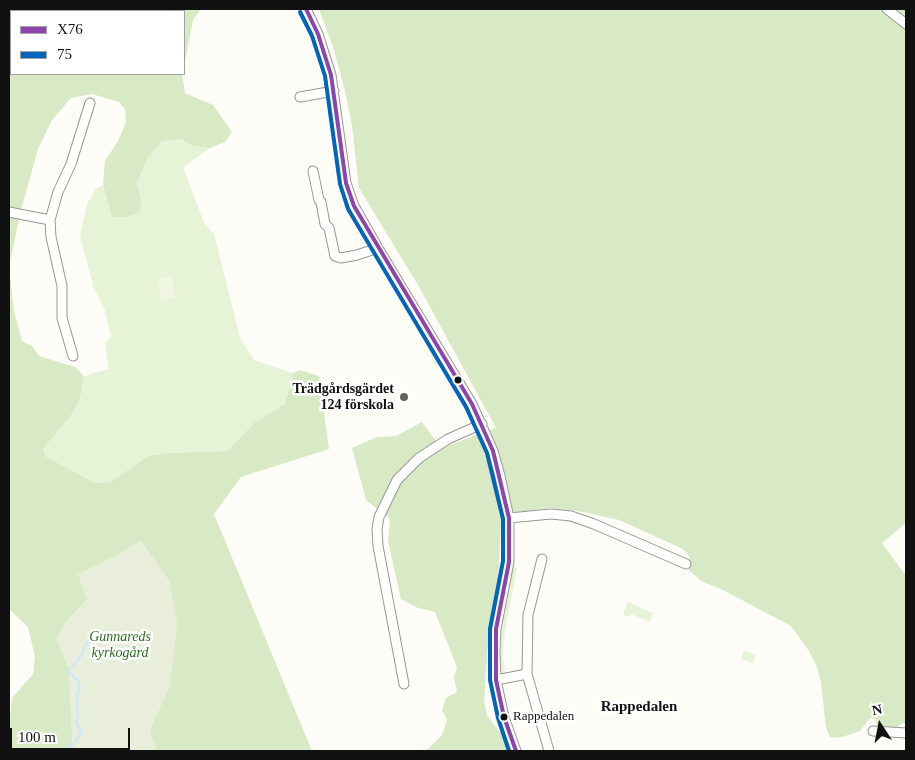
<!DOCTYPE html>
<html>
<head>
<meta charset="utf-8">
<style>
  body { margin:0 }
  #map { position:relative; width:915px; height:760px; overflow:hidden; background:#fdfcf7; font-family:"Times New Roman",serif }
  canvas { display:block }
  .frame { position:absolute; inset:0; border:10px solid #111; pointer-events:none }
  .legend { position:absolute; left:10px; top:10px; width:175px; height:65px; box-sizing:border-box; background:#fff; border:1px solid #a0a0a0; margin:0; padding:6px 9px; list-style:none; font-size:15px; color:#111 }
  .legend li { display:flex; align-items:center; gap:10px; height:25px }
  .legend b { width:25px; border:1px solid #a0a0a0 }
  .north { position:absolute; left:855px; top:700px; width:50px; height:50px; -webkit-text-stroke:4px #fff; paint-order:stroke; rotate:349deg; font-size:14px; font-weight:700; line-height:20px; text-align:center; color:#111 }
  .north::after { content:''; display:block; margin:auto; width:18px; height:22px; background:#111; clip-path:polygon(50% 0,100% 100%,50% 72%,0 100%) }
  .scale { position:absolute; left:10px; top:728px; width:120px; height:22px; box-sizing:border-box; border:2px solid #111; border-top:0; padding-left:6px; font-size:15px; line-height:18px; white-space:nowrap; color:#111; -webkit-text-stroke:4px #fff; paint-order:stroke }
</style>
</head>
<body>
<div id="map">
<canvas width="915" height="760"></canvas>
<div class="frame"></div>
<ul class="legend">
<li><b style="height:6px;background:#8e44ad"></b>X76</li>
<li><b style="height:6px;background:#0065bd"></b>75</li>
</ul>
<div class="north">N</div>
<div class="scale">100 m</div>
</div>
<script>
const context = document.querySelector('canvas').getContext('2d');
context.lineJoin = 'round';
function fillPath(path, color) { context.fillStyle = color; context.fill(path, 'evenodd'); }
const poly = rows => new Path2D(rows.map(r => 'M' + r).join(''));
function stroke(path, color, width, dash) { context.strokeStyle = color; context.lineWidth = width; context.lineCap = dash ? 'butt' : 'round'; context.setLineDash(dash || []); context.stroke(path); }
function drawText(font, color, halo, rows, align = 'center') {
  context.font = font + ' "Times New Roman",serif'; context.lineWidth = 5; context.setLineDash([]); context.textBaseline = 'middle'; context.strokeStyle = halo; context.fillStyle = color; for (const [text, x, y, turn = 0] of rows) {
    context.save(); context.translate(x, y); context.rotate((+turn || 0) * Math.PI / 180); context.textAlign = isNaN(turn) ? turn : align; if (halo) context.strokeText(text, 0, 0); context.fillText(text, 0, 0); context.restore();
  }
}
const green = poly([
  [181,139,192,146,210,148,183,167,204,223,214,234,240,338,254,360,293,373,285,404,255,422,227,451,168,453,148,456,109,483,95,483,45,456,43,449,70,417,80,399,84,376,109,369,105,342,111,337,105,310,94,289,80,236,87,204,96,189,103,185,112,217,141,201,137,182,149,156,162,141],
  [375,255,378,256,412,312,411,314,409,315],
  [427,342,430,343,441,365,437,367,434,363,426,343],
  [512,567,517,568,505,630,503,657,505,672,503,673,500,668,501,633],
  [628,602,653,613,650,622,631,614,629,617,623,615],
  [744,650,756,655,753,663,741,659]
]);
const forest = poly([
  [9,9,201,9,193,20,184,67,184,11,11,11,11,74,182,74,185,93,213,105,232,132,225,142,210,148,192,146,181,139,162,141,149,156,137,182,141,201,140,212,126,217,112,217,103,185,105,161,118,141,126,122,125,109,119,102,92,94,71,98,52,120,38,149,21,210,9,267],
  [319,9,906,9,905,524,882,543,906,576,906,724,902,723,895,729,885,728,877,726,875,718,869,719,860,731,839,738,830,737,826,728,821,682,817,667,809,651,791,626,721,589,701,581,689,570,689,556,683,549,619,520,578,511,551,508,518,512,501,521,497,607,488,644,484,700,487,715,499,731,502,732,511,751,426,751,442,735,447,720,442,710,446,698,457,692,454,677,457,667,435,612,418,608,401,599,388,541,390,519,366,500,352,448,377,437,396,436,422,422,441,448,496,428,418,285,359,188,352,125,345,91,334,50],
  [9,268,14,312,22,341,32,346,39,356,75,367,84,376,80,399,70,417,43,449,45,456,95,483,109,483,148,456,168,453,227,451,255,422,285,404,293,373,300,370,319,376,329,449,241,477,214,514,312,751,157,751,151,735,150,728,170,686,170,583,141,541,119,554,87,600,65,623,57,639,69,669,73,751,9,751,9,730,12,698,33,674,35,657,28,627,9,609]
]);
const cemetery = poly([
  [141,541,170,583,177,623,170,686,150,728,151,735,157,751,73,751,69,669,57,639,65,623,87,600,78,574,119,554]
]);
const pitch = poly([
  [172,276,175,298,161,300,158,278]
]);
const stream = poly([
  [66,751,78,739,81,731,76,723,78,718,77,697,80,687,78,681,69,673,68,671,82,655,85,645,89,641]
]);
const minor = poly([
  [306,9,318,34,331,75,346,183,354,206,378,248,472,404,493,451,500,476,509,518,509,562,496,629,495,651,496,680,504,717,516,751],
  [887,9,906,24],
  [300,97,334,91],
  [313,171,319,200,321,202,325,224,329,228,335,256,341,258,357,255,378,248],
  [9,212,50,220],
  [73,356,62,318,62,286,51,237,50,220,58,192,71,164,90,103],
  [509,518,551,514,571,516,594,524,686,564],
  [542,559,528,615,527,674,549,751],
  [496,680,527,674],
  [404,684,378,546,377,529,379,517,397,480,419,458,448,439,482,424],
  [873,731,906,733]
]);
const bus1 = poly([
  [306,9,318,34,331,75,346,183,354,206,472,404,493,451,509,518,509,562,496,629,496,680,504,717,516,751]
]);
const bus2 = poly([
  [300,12,312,36,325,76,340,184,348,209,466,407,487,453,503,519,503,561,490,629,490,680,498,718,509,751]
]);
const markers = [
  [458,380,4.5,"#111"],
  [404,397,5,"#646362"],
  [504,717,4.5,"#111"]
];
const busNames = [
  ["Rappedalen",513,717]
];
const poiNames = [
  ["Trädgårdsgärdet",394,389],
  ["124 förskola",394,405]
];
const parkNames = [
  ["Gunnareds",120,637],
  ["kyrkogård",120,653]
];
const neighbourhoodNames = [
  ["Rappedalen",639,707]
];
fillPath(green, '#e7f3d7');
fillPath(forest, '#d8eac5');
fillPath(cemetery, '#e9eedb');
fillPath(pitch, '#f0f6e1');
stroke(stream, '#cde8f7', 2.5);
stroke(minor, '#979795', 11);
stroke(minor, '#fffffe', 9);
stroke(bus1, '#8e44ad', 4);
stroke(bus2, '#0065bd', 4);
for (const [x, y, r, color] of markers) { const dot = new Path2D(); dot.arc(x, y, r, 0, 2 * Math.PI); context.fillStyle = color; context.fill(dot); stroke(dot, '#fff', 2); }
drawText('13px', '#111', '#fff', busNames, 'left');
drawText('bold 14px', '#111', '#fff', poiNames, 'right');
drawText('italic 14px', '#2f6b1f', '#fff', parkNames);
drawText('bold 15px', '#111', '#fff', neighbourhoodNames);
</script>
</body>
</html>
